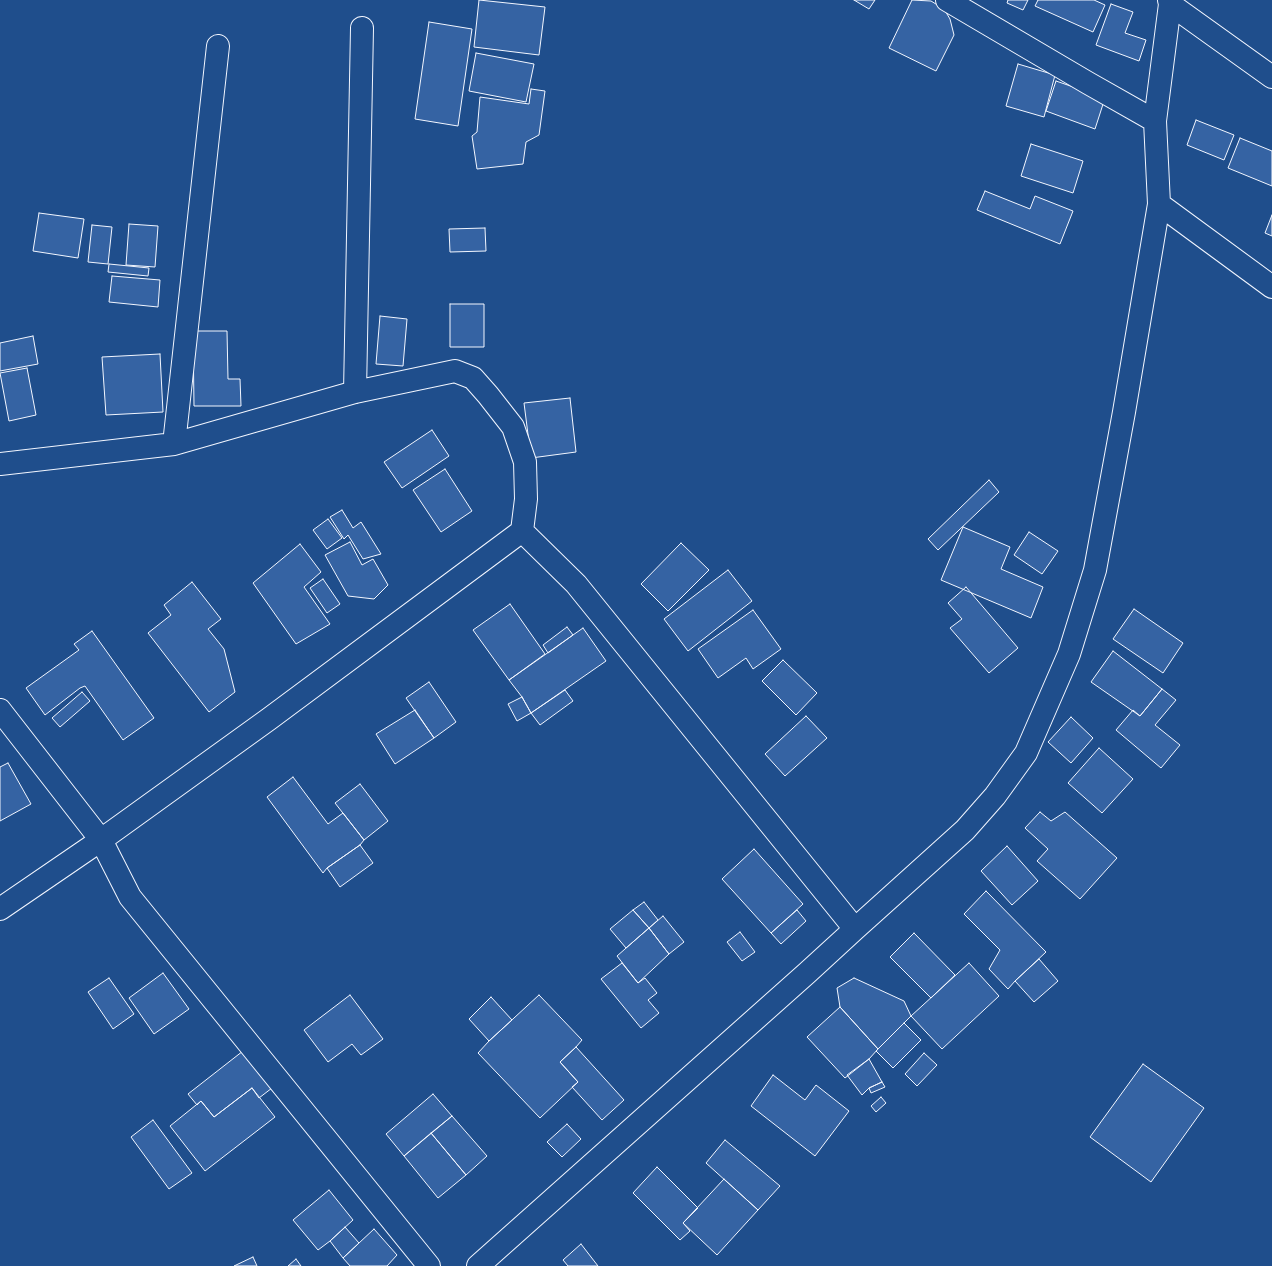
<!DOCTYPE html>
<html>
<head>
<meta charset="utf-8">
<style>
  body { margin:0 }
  canvas { display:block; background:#1f4e8c }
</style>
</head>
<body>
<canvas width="1272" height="1266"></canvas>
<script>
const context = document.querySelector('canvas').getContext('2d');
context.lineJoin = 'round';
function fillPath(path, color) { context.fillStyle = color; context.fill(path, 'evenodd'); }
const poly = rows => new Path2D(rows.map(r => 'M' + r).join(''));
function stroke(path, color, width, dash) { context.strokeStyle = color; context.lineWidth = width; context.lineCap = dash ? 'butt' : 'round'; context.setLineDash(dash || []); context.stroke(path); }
const building = poly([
  [479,0,545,7,539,55,474,47,479,0],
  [854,0,875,0,869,9,854,0],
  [912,0,931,1,944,9,950,19,954,35,936,71,889,48,912,0],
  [1008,0,1028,0,1023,10,1007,3,1008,0],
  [1038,0,1094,0,1105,5,1093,32,1035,6,1038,0],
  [1111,4,1133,12,1125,33,1146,40,1139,61,1096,45,1111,4],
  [429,22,472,29,458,126,415,119,429,22],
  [476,53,534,64,526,102,469,91,476,53],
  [1018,64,1055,75,1044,117,1006,106,1018,64],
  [1056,81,1105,98,1095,129,1046,111,1056,81],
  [531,89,545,91,539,135,526,142,523,164,477,169,472,136,477,132,480,97,529,104,531,89],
  [1196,120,1234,135,1224,160,1187,145,1196,120],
  [1240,138,1272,151,1272,186,1228,168,1240,138],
  [1031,144,1083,161,1073,193,1021,176,1031,144],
  [985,191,1030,209,1035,196,1073,211,1060,244,977,210,985,191],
  [39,213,84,219,78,258,33,251,39,213],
  [1272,215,1272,236,1265,233,1272,215],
  [129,224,158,226,155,267,126,265,129,224],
  [92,225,112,227,108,264,88,262,92,225],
  [485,228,486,251,450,252,449,229,485,228],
  [109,264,149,268,148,276,108,272,109,264],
  [112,276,160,280,158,307,109,302,112,276],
  [450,304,484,304,484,347,450,347,450,304],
  [380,316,407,319,403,366,376,364,380,316],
  [193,331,227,331,228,379,240,379,241,406,194,406,193,331],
  [33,336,38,364,0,371,0,343,33,336],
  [160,354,163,412,106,415,102,357,160,354],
  [27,368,36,415,9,421,0,373,27,368],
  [570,398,576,452,531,458,524,403,570,398],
  [432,430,449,456,402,488,384,462,432,430],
  [445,469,472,511,441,532,413,490,445,469],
  [989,480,999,492,938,550,928,539,989,480],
  [342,510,353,528,361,522,381,554,363,559,348,535,344,539,330,517,342,510],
  [328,519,342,538,327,549,313,530,328,519],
  [963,527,1010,547,1001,569,1043,587,1031,618,941,580,963,527],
  [1029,532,1058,551,1042,574,1014,555,1029,532],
  [350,542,362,565,373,559,388,585,374,599,348,596,325,555,350,542],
  [681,543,709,570,668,611,641,584,681,543],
  [300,544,321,572,304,587,330,624,296,644,253,583,300,544],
  [728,570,752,601,688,651,664,619,728,570],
  [323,579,340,604,327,613,310,588,323,579],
  [192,582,221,619,208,629,224,649,235,692,209,712,148,633,171,615,164,605,192,582],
  [966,587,1018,648,989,673,950,628,962,619,948,603,966,587],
  [510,604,545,654,509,680,473,630,510,604],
  [1134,609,1183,643,1163,673,1113,639,1134,609],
  [753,610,781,649,753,669,746,658,718,678,698,649,753,610],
  [567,627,573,635,548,653,543,645,567,627],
  [583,628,606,661,531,713,522,697,509,680,583,628],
  [92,631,154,718,123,740,85,686,80,688,45,715,26,688,79,650,74,644,92,631],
  [1113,651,1162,689,1140,716,1091,682,1113,651],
  [783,660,817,693,796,715,762,681,783,660],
  [429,682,456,722,434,738,406,698,429,682],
  [1162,689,1176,700,1155,725,1180,745,1161,768,1116,730,1133,710,1140,716,1162,689],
  [565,690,573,701,540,725,531,713,565,690],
  [82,692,90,701,60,727,52,718,82,692],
  [522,697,531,713,517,721,508,704,522,697],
  [415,710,434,738,395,764,376,734,415,710],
  [806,716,827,738,785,776,765,754,806,716],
  [1071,717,1093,738,1071,763,1048,742,1071,717],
  [1099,748,1133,779,1102,813,1068,783,1099,748],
  [8,763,31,804,0,821,0,767,8,763],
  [293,777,328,824,343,813,364,840,360,845,327,868,323,873,267,797,293,777],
  [360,784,388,821,364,840,335,803,360,784],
  [1040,812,1051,821,1065,812,1117,858,1080,899,1037,861,1048,849,1025,828,1040,812],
  [360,845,373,863,340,887,327,868,360,845],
  [1007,846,1038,881,1012,905,981,871,1007,846],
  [754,849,803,904,771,933,722,879,754,849],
  [986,891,1046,952,1015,981,1008,989,989,969,1000,950,964,914,986,891],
  [644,902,658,920,649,928,633,910,644,902],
  [633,910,649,928,626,948,610,929,633,910],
  [797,910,806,921,781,944,771,933,797,910],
  [663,916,684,942,669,954,649,928,663,916],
  [649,928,669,954,638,983,617,956,649,928],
  [740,932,755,952,742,961,727,942,740,932],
  [914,933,955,975,931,998,890,957,914,933],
  [1039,959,1058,981,1034,1002,1015,981,1039,959],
  [622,963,638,983,645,978,657,993,648,1000,659,1013,641,1028,601,979,622,963],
  [969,963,999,996,942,1049,911,1016,969,963],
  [163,973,189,1009,154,1034,129,998,163,973],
  [109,978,134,1014,113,1029,88,992,109,978],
  [854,978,904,1001,911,1016,878,1049,840,1007,837,988,854,978],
  [350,995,383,1039,361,1055,352,1044,328,1062,304,1030,350,995],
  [539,995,582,1040,576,1047,560,1062,578,1082,540,1118,478,1053,489,1041,539,995],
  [491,997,512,1020,489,1041,469,1019,491,997],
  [840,1007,878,1049,869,1059,845,1078,807,1037,840,1007],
  [904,1023,921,1040,893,1068,876,1051,904,1023],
  [576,1047,624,1100,602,1120,572,1087,578,1082,560,1062,576,1047],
  [243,1051,272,1088,259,1098,252,1088,214,1117,201,1101,197,1105,188,1094,243,1051],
  [924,1053,937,1065,917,1086,905,1074,924,1053],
  [869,1059,882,1082,869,1088,862,1095,847,1075,869,1059],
  [1143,1064,1204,1108,1151,1182,1090,1137,1143,1064],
  [773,1075,805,1100,816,1085,849,1111,815,1156,751,1106,773,1075],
  [882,1082,885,1087,871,1093,869,1088,882,1082],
  [252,1088,275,1117,205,1171,170,1126,201,1101,214,1117,252,1088],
  [433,1094,452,1116,404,1156,386,1134,433,1094],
  [881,1097,886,1103,876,1112,871,1106,881,1097],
  [452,1116,487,1156,466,1175,431,1133,452,1116],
  [153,1120,192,1173,169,1189,131,1137,153,1120],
  [567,1124,581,1139,562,1157,547,1142,567,1124],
  [431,1133,466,1175,438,1198,404,1156,431,1133],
  [725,1140,780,1186,758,1210,706,1163,725,1140],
  [657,1167,698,1208,683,1223,690,1231,680,1240,633,1193,657,1167],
  [724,1179,758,1210,717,1255,683,1223,724,1179],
  [329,1190,353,1220,330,1241,318,1250,293,1220,329,1190],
  [345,1227,359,1243,343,1258,330,1241,345,1227],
  [374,1229,397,1255,387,1266,350,1266,343,1258,374,1229],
  [581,1244,598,1266,568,1266,563,1260,581,1244],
  [253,1257,257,1266,234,1266,253,1257],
  [296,1259,301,1266,288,1266,296,1259]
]);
const minor = poly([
  [947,0,1088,83,1155,121],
  [1170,4,1272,77],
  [1159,204,1272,287],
  [355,392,362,28],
  [174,444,218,46],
  [0,464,174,444,355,392,455,371,473,378,488,395,513,427,525,462,526,499,522,531,576,584,855,929],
  [0,710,101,840,0,909],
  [429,1266,130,897,101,840,269,719,522,531],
  [478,1266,807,973,855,929,965,830,995,796,1026,753,1069,654,1095,570,1124,412,1159,204,1155,121,1170,4,1169,0]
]);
fillPath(building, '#3563a3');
stroke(building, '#f2f6ff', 1);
stroke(minor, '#f2f6ff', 24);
stroke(minor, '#1f4e8c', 22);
</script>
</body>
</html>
